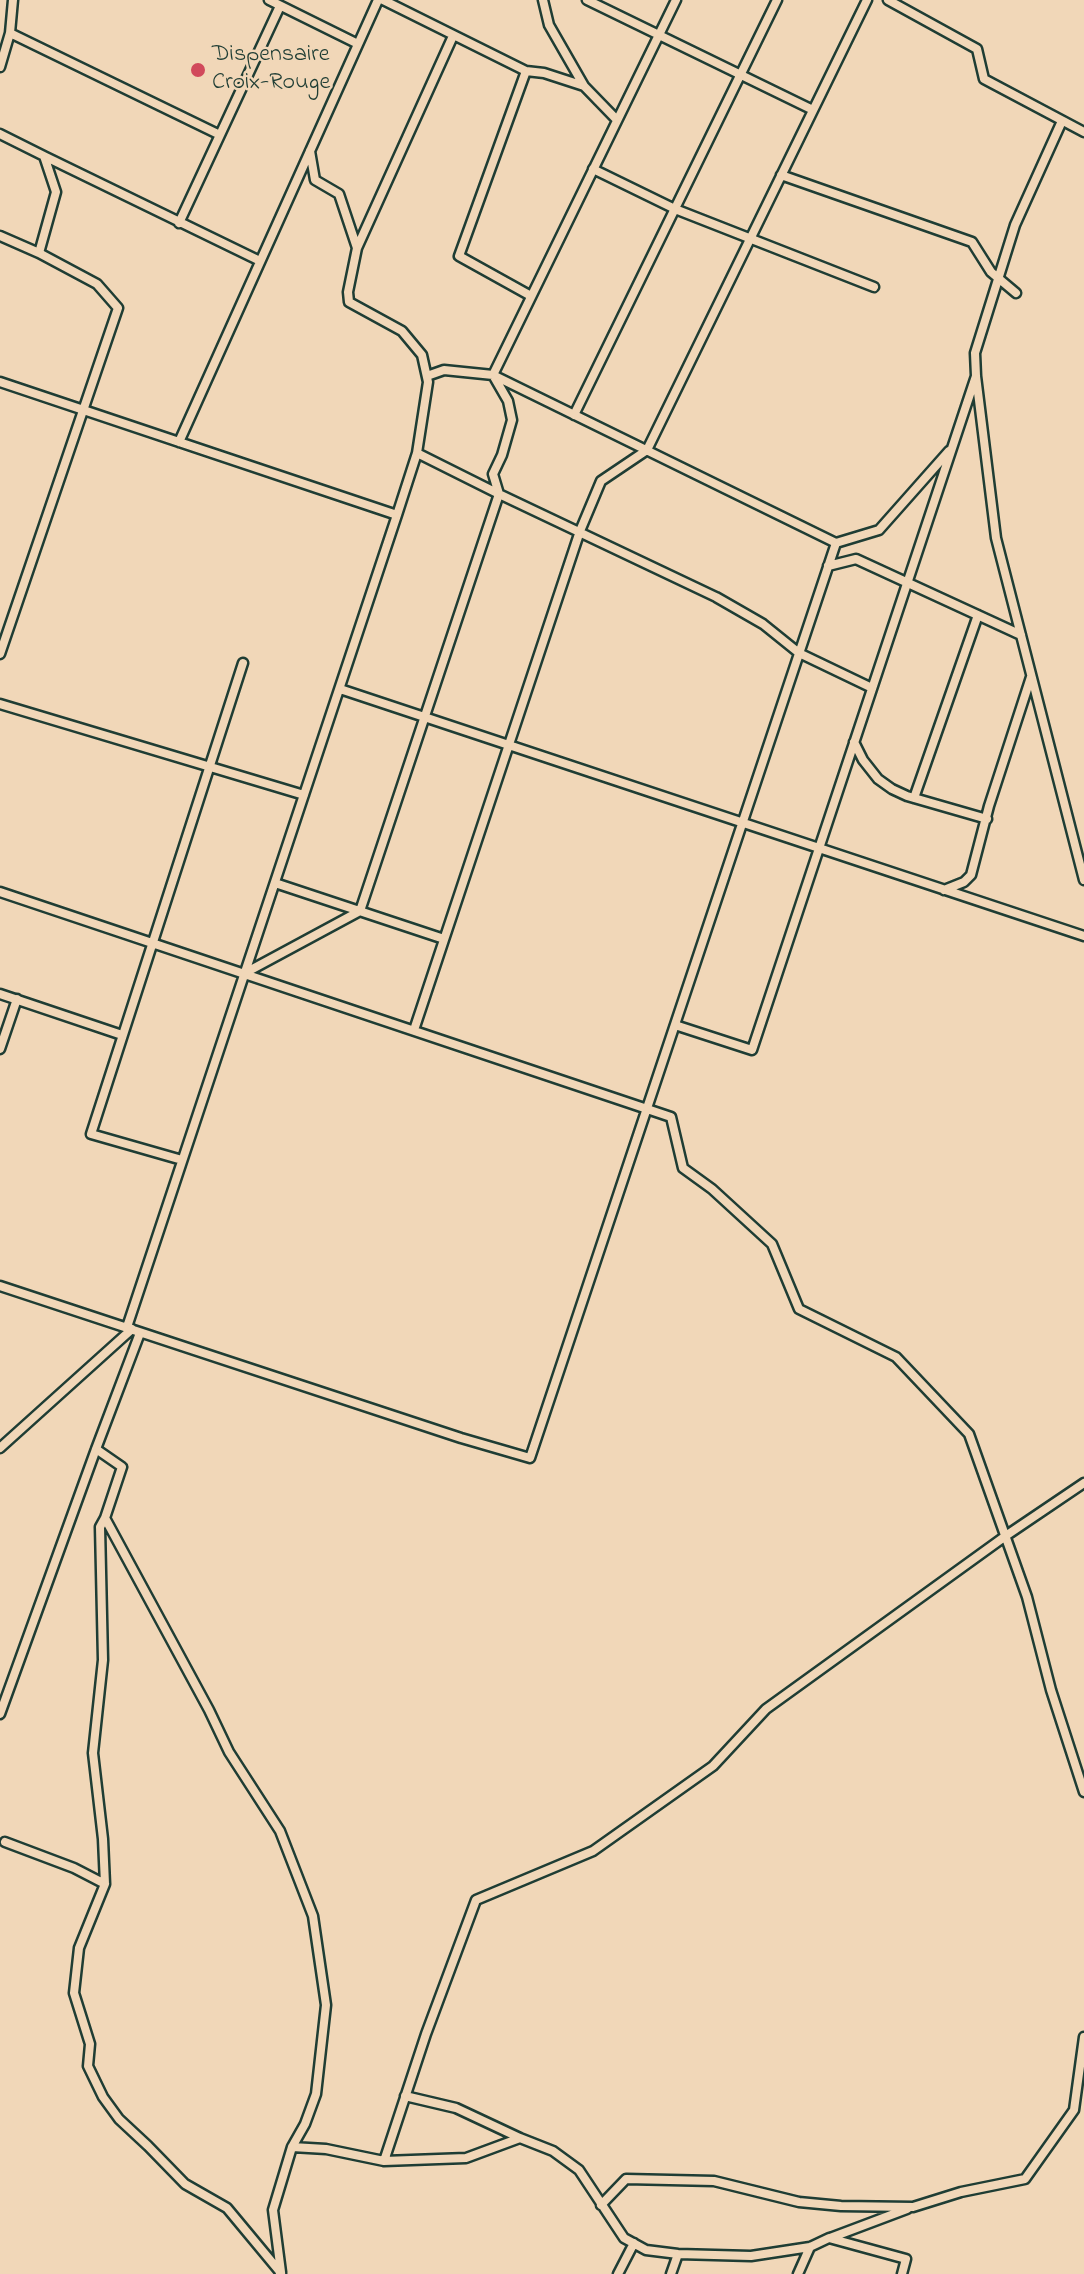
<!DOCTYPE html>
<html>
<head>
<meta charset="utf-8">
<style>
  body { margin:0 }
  canvas { display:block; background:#f1d7b8 }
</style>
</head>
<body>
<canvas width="1084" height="2274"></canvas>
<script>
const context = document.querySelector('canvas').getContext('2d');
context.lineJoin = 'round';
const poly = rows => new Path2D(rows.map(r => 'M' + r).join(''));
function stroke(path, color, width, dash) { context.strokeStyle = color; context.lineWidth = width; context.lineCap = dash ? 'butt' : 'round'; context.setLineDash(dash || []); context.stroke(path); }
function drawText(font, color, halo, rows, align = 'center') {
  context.font = font + ' "Indie Flower",sans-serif'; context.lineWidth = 5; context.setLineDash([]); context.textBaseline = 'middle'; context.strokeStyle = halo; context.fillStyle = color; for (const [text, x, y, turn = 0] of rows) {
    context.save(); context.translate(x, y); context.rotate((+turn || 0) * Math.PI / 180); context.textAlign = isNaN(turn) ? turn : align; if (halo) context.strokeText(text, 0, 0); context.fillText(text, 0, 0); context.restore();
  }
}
const street = poly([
  [269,0,358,44],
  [383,0,526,71,544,73,584,86,617,120],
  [543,0,549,25,584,86],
  [587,0,813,110],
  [888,0,977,49,984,79,1084,132],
  [10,33,220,135],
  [0,67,10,33,13,0],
  [526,71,459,256,531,296],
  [1062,121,1015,225,975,353,976,376,996,538,1084,880],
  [0,134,44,156,56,192,39,253,97,284,118,308,0,654],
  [44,156,260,261],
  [593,169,675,209,874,287],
  [781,175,972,242,991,272,1016,293],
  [179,223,280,6],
  [0,236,39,253],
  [357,248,453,36],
  [493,375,676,0],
  [427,376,444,370,493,375,836,543,879,530,949,451],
  [0,382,397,515],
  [574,415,777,0],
  [179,442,378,0],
  [417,453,499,494,716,597,763,624,799,653,872,688],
  [828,566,856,559,1021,635],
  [340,689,1084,936],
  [0,704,304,795],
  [854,742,863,760,878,779,892,789,907,796,987,819],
  [914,798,978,615],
  [275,883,444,939],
  [944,890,964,882,971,875,989,806,1031,677],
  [0,892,671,1117,683,1168,712,1189,772,1244,799,1309,896,1357,969,1434,1027,1597,1051,1690,1084,1792],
  [245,973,360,911,499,494,493,474,502,455,512,420,508,401,493,375],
  [0,994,122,1035],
  [675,1025,752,1050,976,376],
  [414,1030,580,531,601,481,647,450,867,0],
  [0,1049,17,999],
  [182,1160,91,1134,243,663],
  [0,1286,461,1438,530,1458,836,543],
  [127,1327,397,515,417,453,428,382,422,355,402,331,349,302,348,292,357,248,339,194,315,180,310,151],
  [0,1448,132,1329],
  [96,1449,122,1467,105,1518,100,1527,103,1660,93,1753,103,1839,105,1884,79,1948,74,1993,90,2044,88,2066,103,2097,119,2119,148,2146,185,2184,227,2208,281,2273,280,2274],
  [105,1518,209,1710,229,1752,280,1831,313,1916,326,2005,316,2094,305,2124,292,2147,273,2210,281,2272],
  [0,1714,96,1449,140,1333],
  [5,1842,74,1868,105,1884],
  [405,2096,456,2108,520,2138],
  [292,2147,326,2149,384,2161,466,2158,520,2138,553,2151,579,2170,624,2238,646,2250,678,2254,751,2256,810,2247,829,2238,906,2259,902,2274],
  [384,2161,426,2034,476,1900,593,1851,713,1766,766,1709,1007,1535,1084,1483],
  [601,2205,626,2179,714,2181,799,2202,841,2206,913,2207,961,2192,1025,2179,1074,2110,1084,2037],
  [830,2238,907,2209],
  [618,2274,634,2243],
  [671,2274,678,2254],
  [798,2274,810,2247]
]);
const markers = [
  [198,70,8,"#d1495b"]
];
const poiNames = [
  ["Dispensaire",212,56],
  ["Croix-Rouge",212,84]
];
stroke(street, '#1f3d34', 13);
stroke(street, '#f1d7b8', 8);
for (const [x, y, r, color] of markers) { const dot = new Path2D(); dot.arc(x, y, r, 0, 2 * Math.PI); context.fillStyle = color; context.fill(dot); stroke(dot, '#f1d7b8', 2); }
drawText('24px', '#1f3d34', '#f1d7b8', poiNames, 'left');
</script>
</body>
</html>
